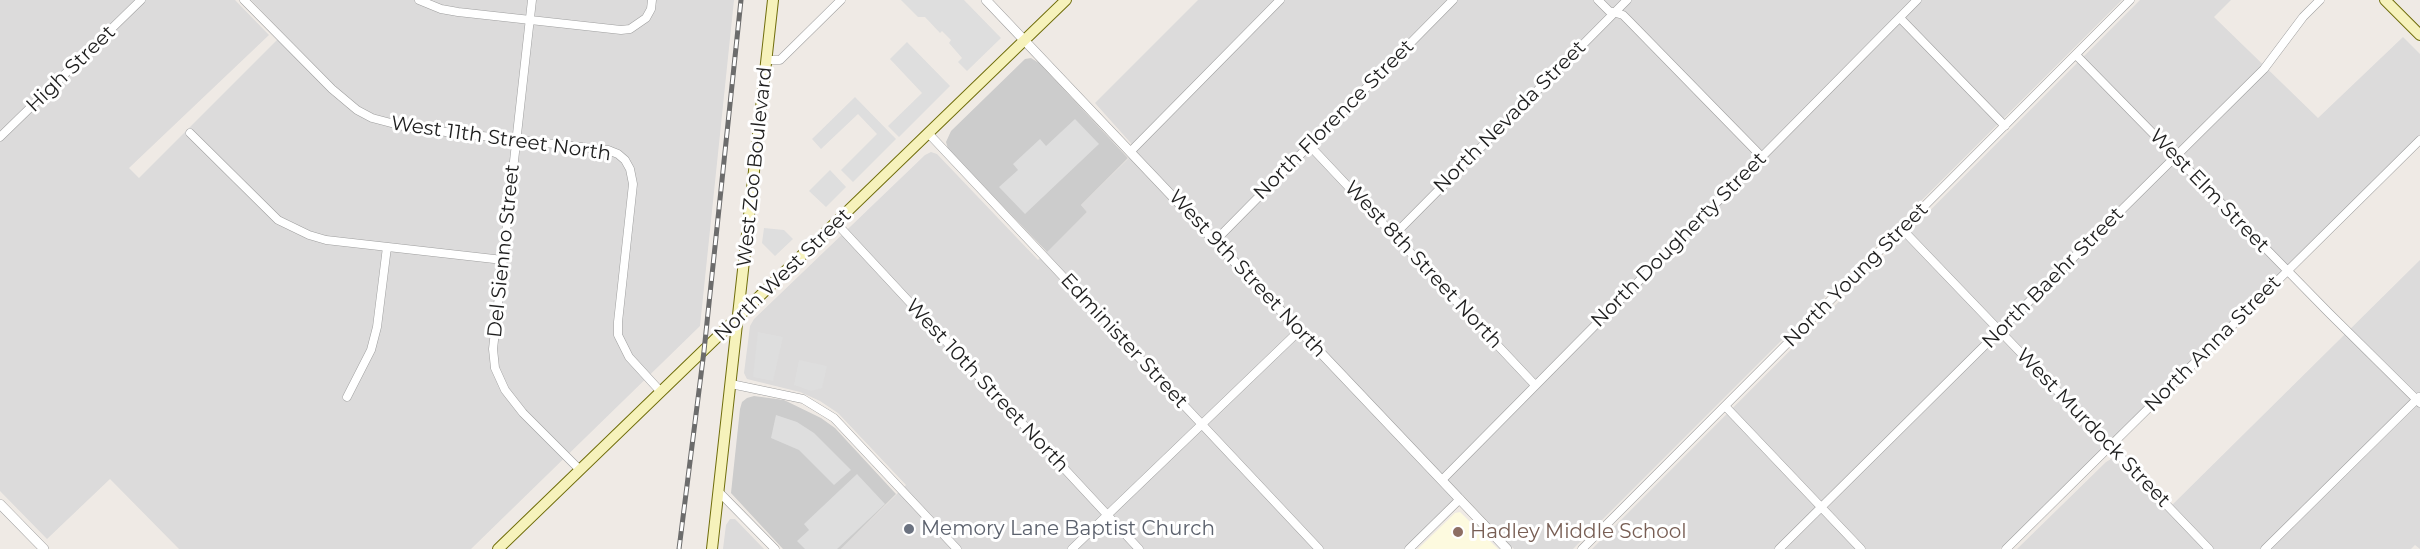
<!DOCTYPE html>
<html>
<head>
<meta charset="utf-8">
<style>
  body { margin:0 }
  canvas { display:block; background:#efeae5 }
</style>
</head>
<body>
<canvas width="2420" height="549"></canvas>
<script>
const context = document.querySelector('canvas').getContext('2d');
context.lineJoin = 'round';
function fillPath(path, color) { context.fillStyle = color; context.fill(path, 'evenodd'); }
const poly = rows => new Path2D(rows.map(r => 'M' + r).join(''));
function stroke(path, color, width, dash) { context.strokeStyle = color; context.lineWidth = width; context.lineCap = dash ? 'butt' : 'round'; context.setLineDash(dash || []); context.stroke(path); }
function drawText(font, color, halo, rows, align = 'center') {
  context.font = font + ' Montserrat,sans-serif'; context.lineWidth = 6; context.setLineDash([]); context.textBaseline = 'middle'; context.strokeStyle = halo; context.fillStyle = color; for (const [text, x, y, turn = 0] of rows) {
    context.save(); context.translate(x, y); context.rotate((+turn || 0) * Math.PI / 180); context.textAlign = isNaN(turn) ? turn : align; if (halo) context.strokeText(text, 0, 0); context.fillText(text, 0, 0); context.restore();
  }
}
const residential = poly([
  [0,0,235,0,269,35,129,168,139,178,283,34,251,0,734,0,700,326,471,549,179,549,110,479,47,539,0,491],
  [1198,0,2122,0,1573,549,1514,549,1462,494,1405,549,841,549,906,485,838,413,820,401,800,392,747,379,744,373,750,326,754,319,925,155,931,152,937,154,1038,260,1087,212,1081,205,1137,150,1095,103],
  [2140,0,2231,0,2214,17,2318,118,2403,37,2420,54,2420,135,2000,549,1592,549],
  [2420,260,2420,549,2415,545,2411,549,2017,549,2106,462,2111,459,2115,460,2167,510],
  [730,519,735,519,764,549,723,549,726,525]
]);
const education = poly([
  [1460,512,1498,549,1418,549,1455,513]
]);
const religious = poly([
  [1031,58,1039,63,1128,158,1081,205,1087,212,1047,252,948,149,946,142,951,131,1025,59],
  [754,396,784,400,821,418,835,428,896,494,841,549,783,549,731,493,740,409,742,402,747,398]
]);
const parking = poly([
  [901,0,964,0,1001,38,967,71,958,62,962,58,949,43,951,40,942,31,940,33,925,17,918,17],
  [907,42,950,86,899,137,888,126,922,93,890,59],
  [855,97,896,139,853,182,841,170,877,134,858,114,821,149,812,139],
  [1075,119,1099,144,1025,214,999,187,1018,170,1013,164,1040,139,1046,146],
  [830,170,846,187,826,207,809,191],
  [764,228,784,230,793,239,775,256,762,243],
  [758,332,783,337,773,381,753,377],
  [799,360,827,366,822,388,811,391,794,385],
  [776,415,797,422,814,433,851,470,834,485,799,450,771,438],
  [857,474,885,504,837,549,805,549,797,541,809,530,804,524]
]);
const minor = poly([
  [244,0,332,89,357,110,372,118,410,128,608,150,618,154,625,160,630,169,633,184,618,322,618,335,629,357,661,392],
  [419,0,441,9,458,12,621,30,630,29,646,18,651,9,652,0],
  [532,0,493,349,495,368,505,390,523,413,580,470],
  [1598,0,1609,11,1623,15,1629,21,1762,157],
  [1900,18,2005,126],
  [2076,55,2329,313,2420,403],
  [767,60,780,60,841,0],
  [190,133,278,220,309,235,326,240,503,260],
  [929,134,1319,549],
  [0,137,141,0],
  [1310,146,1535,385],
  [1131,151,1280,0],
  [837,224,1139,549],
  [1902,229,2209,549],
  [1394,235,1627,0],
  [1216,240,1453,0],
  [731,384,803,399,834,418,957,549],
  [347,397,371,350,377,327,387,247],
  [1725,406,1861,549],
  [1442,480,1917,0],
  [719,492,775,549],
  [1072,549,1300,330],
  [1409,549,1460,499],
  [1582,549,2130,0],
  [1779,549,2264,69,2303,17,2320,0],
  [2006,549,2420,140],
  [2265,549,2419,397]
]);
const tertiary = poly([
  [986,0,1507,549],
  [0,504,44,549]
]);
const secondary = poly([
  [2385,0,2420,35],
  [498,549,1066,0],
  [712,549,773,0]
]);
const rail = poly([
  [679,549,704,351,741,0]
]);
const markers = [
  [909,529,6,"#6b7280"],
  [1458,532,6,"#8d6e63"]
];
const streetNames = [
  ["High Street",71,69,-44],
  ["North Nevada Street",1510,117,-45],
  ["North Florence Street",1334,120,-45],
  ["West 11th Street North",501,139,8],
  ["West Zoo Boulevard",755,167,-84],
  ["West Elm Street",2209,191,46],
  ["North Dougherty Street",1679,240,-45],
  ["Del Sienno Street",504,251,-84],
  ["West 8th Street North",1423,265,47],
  ["West 9th Street North",1247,274,47],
  ["North West Street",783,275,-44],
  ["North Young Street",1856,275,-45],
  ["North Baehr Street",2053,278,-45],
  ["Edminister Street",1124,341,47],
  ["North Anna Street",2213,344,-45],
  ["West 10th Street North",987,386,47],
  ["West Murdock Street",2093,428,46]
];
const worshipNames = [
  ["Memory Lane Baptist Church",921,529]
];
const educationNames = [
  ["Hadley Middle School",1470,532]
];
fillPath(residential, '#dcdbdb');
fillPath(education, '#fdfadf');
fillPath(religious, '#ccc');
fillPath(parking, '#dedede');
stroke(minor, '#9f9f9f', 9);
stroke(tertiary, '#9f9f9f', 10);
stroke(secondary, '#706e0b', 12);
stroke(minor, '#fff', 8);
stroke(tertiary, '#fff', 9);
stroke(secondary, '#f6f2bb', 10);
stroke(rail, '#6c6c6c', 5);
stroke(rail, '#fff', 3, [9]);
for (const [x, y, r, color] of markers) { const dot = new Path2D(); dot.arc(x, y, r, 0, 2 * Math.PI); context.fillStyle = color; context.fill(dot); stroke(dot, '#fff', 2); }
drawText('20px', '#1e1e1e', '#fff', streetNames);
drawText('20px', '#5b616d', '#fff', worshipNames, 'left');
drawText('20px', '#785e54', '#fff', educationNames, 'left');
</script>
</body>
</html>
